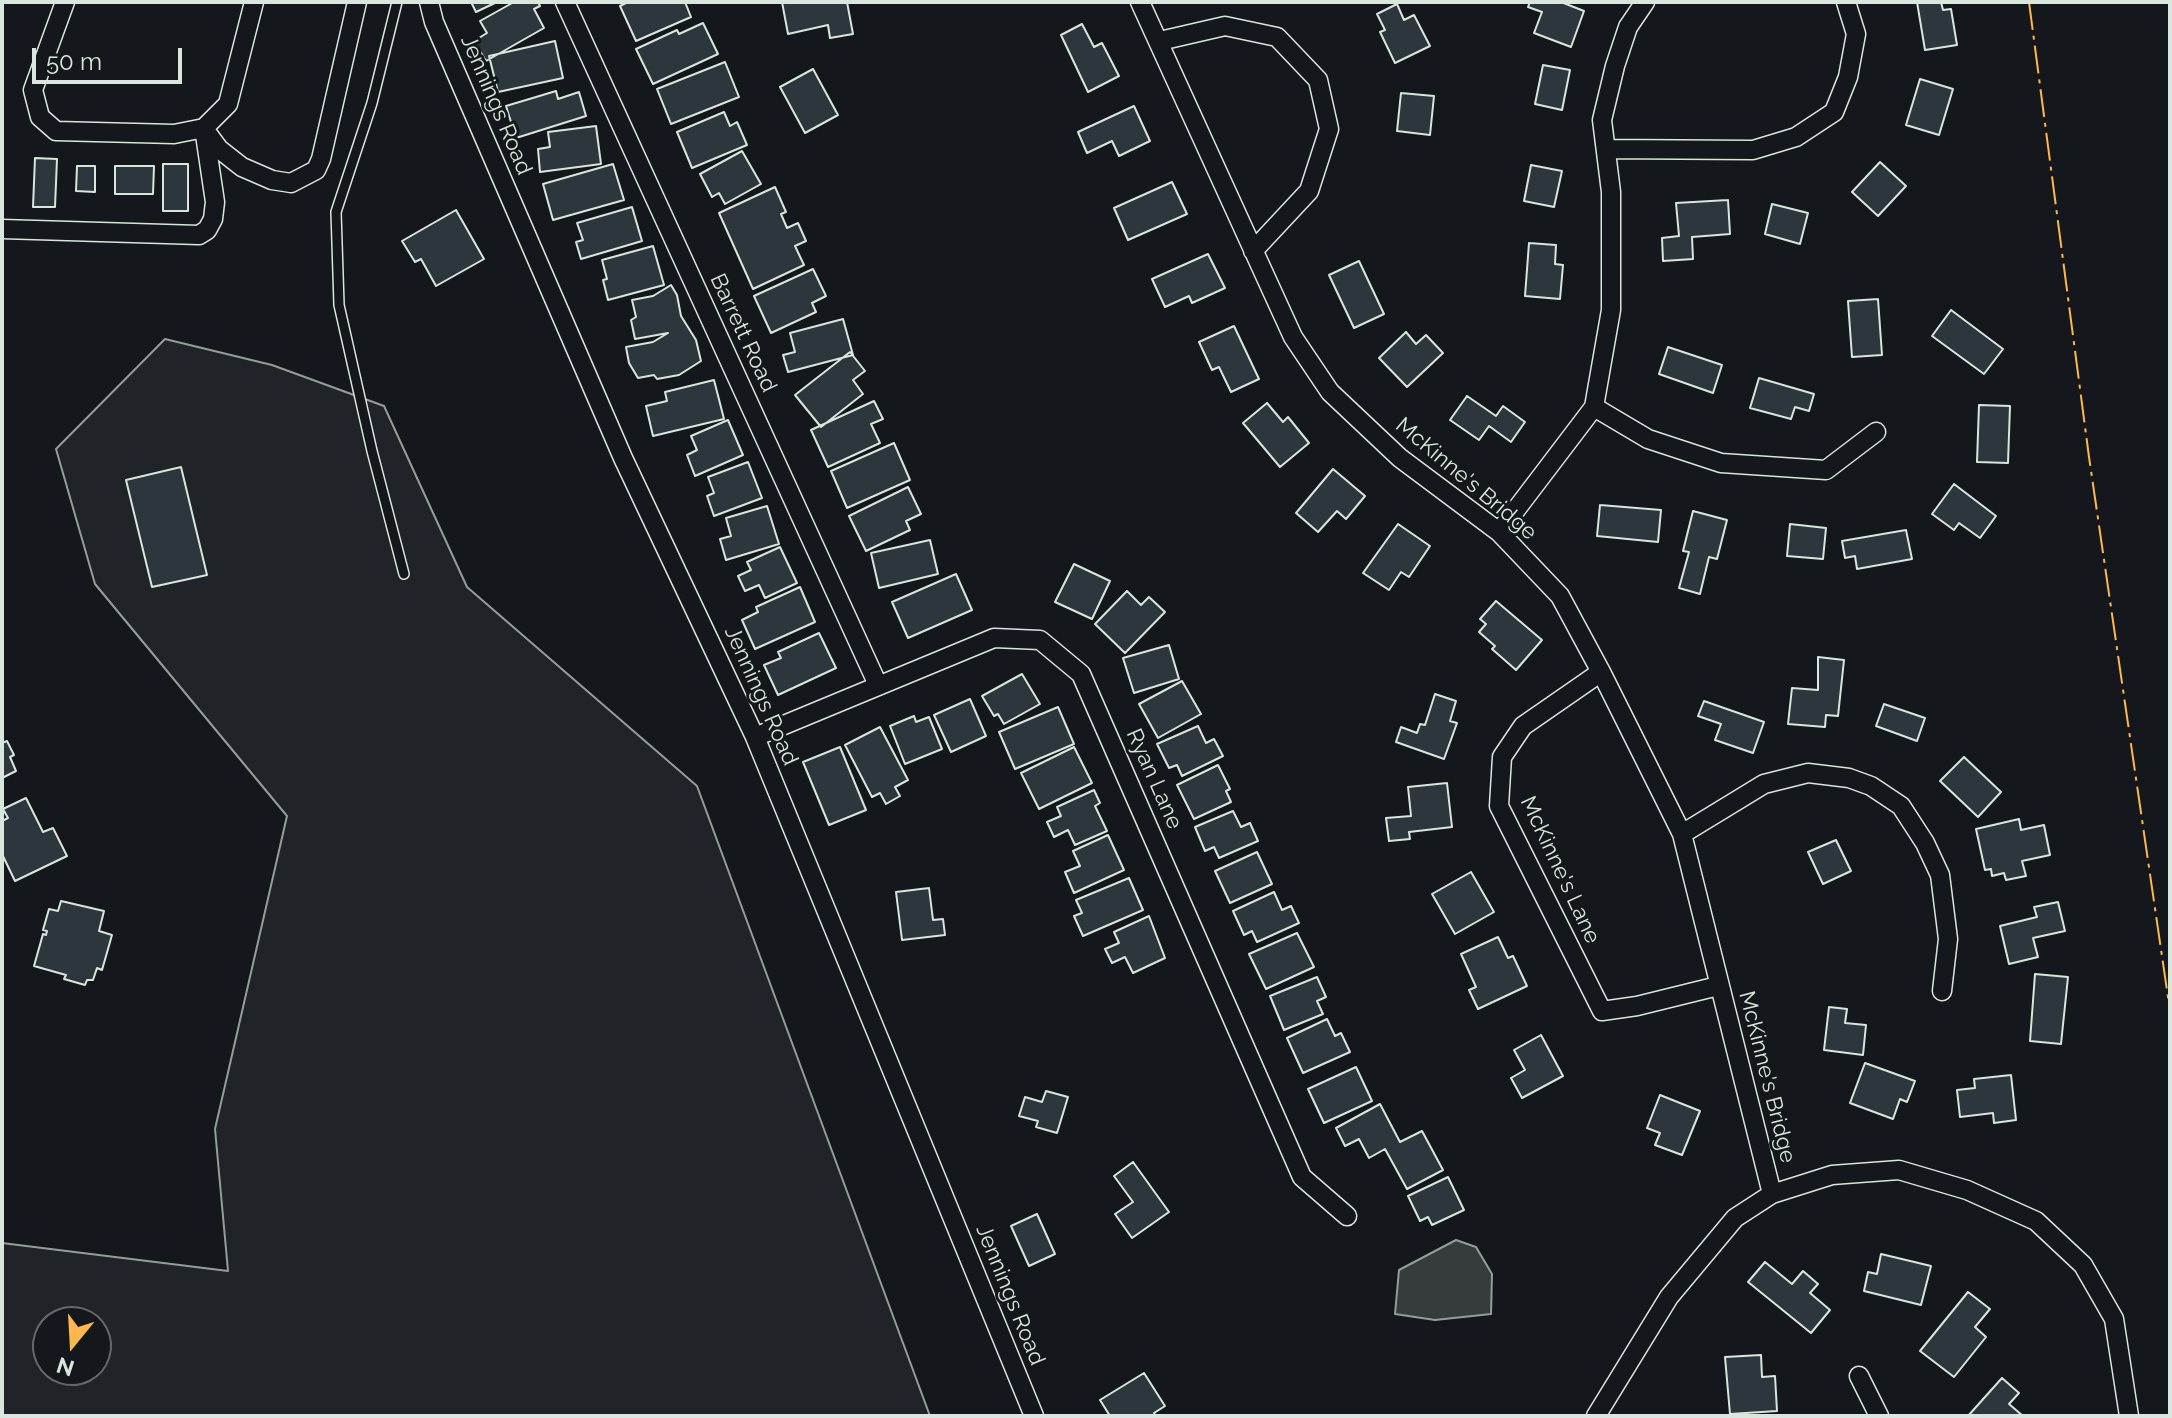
<!DOCTYPE html>
<html>
<head>
<meta charset="utf-8">
<style>
  body { margin:0 }
  #map { position:relative; width:2172px; height:1418px; overflow:hidden; background:#14181c; font-family:Raleway,sans-serif }
  canvas { display:block }
  .frame { position:absolute; inset:0; border:4px solid #d8e6dc; pointer-events:none }
  .north { position:absolute; left:32px; top:1306px; width:80px; height:80px; box-sizing:border-box; background:#14181c; border:2px solid #626a69; border-radius:50%; rotate:198deg; font-size:22px; font-weight:700; line-height:32px; text-align:center; color:#d8e6dc }
  .north::after { content:''; display:block; margin:auto; width:28px; height:36px; background:#ffb74d; clip-path:polygon(50% 0,100% 100%,50% 72%,0 100%) }
  .scale { position:absolute; left:32px; top:48px; width:150px; height:36px; box-sizing:border-box; border:4px solid #d8e6dc; border-top:0; padding-left:10px; font-size:24px; line-height:28px; white-space:nowrap; color:#d8e6dc; -webkit-text-stroke:6px #14181c; paint-order:stroke }
</style>
</head>
<body>
<div id="map">
<canvas width="2172" height="1418"></canvas>
<div class="frame"></div>
<div class="north">N</div>
<div class="scale">50 m</div>
</div>
<script>
const context = document.querySelector('canvas').getContext('2d');
context.lineJoin = 'round';
function fillPath(path, color) { context.fillStyle = color; context.fill(path, 'evenodd'); }
const poly = rows => new Path2D(rows.map(r => 'M' + r).join(''));
function stroke(path, color, width, dash) { context.strokeStyle = color; context.lineWidth = width; context.lineCap = dash ? 'butt' : 'round'; context.setLineDash(dash || []); context.stroke(path); }
function drawText(font, color, halo, rows, align = 'center') {
  context.font = font + ' Raleway,sans-serif'; context.lineWidth = 6; context.setLineDash([]); context.textBaseline = 'middle'; context.strokeStyle = halo; context.fillStyle = color; for (const [text, x, y, turn = 0] of rows) {
    context.save(); context.translate(x, y); context.rotate((+turn || 0) * Math.PI / 180); context.textAlign = isNaN(turn) ? turn : align; if (halo) context.strokeText(text, 0, 0); context.fillText(text, 0, 0); context.restore();
  }
}
const green = poly([
  [165,339,272,365,384,406,467,587,697,786,930,1416,2,1416,2,1243,228,1271,215,1129,287,816,95,584,56,449,165,339],
  [48,1322,96,1322,96,1370,48,1370,48,1322]
]);
const water = poly([
  [1456,1240,1476,1247,1492,1274,1491,1314,1435,1320,1395,1314,1399,1270,1456,1240]
]);
const building = poly([
  [471,2,497,2,476,12,471,2],
  [514,2,538,2,540,6,534,9,544,28,486,61,474,41,487,33,480,21,514,2],
  [628,2,685,2,691,17,636,41,620,6,628,2],
  [782,2,847,2,853,34,830,38,828,25,788,34,782,2],
  [1530,2,1561,2,1584,11,1571,47,1534,33,1542,12,1528,7,1530,2],
  [1917,2,1941,2,1943,10,1951,9,1957,45,1925,50,1917,2],
  [1397,4,1404,20,1414,15,1430,46,1395,63,1380,32,1385,30,1377,14,1397,4],
  [703,23,718,54,653,84,636,49,677,30,679,34,703,23],
  [1082,24,1094,47,1102,43,1119,76,1088,92,1061,35,1082,24],
  [555,41,563,78,498,92,489,56,555,41],
  [725,62,739,97,671,124,657,89,725,62],
  [1543,65,1570,70,1562,110,1535,104,1543,65],
  [813,69,838,115,805,133,780,87,813,69],
  [1920,79,1953,89,1939,135,1906,125,1920,79],
  [556,91,558,99,579,92,586,116,516,138,506,106,556,91],
  [1401,93,1434,96,1430,135,1397,131,1401,93],
  [1134,106,1150,141,1119,156,1112,141,1087,153,1078,132,1134,106],
  [724,112,730,126,737,122,747,145,692,168,677,132,724,112],
  [596,126,601,164,540,172,538,149,550,147,548,132,596,126],
  [742,151,761,184,725,204,719,193,712,197,700,174,742,151],
  [35,158,57,159,55,207,33,207,35,158],
  [1880,162,1906,186,1878,216,1852,192,1880,162],
  [163,164,188,164,188,211,163,211,163,164],
  [613,164,624,200,553,220,543,184,613,164],
  [1531,165,1562,171,1554,207,1524,201,1531,165],
  [77,166,95,166,95,192,76,191,77,166],
  [115,166,154,166,153,194,115,194,115,166],
  [1172,182,1187,214,1128,240,1114,208,1172,182],
  [775,187,786,212,781,214,787,228,798,223,806,241,795,246,804,265,753,289,719,213,775,187],
  [1728,200,1730,234,1692,237,1693,259,1663,261,1662,238,1679,236,1676,203,1728,200],
  [1772,204,1808,213,1800,244,1765,234,1772,204],
  [632,207,642,241,581,259,576,242,583,240,577,223,632,207],
  [456,210,484,259,436,286,421,259,415,262,402,241,456,210],
  [1529,243,1556,245,1555,264,1563,265,1560,299,1525,296,1529,243],
  [653,246,664,285,608,300,603,280,607,279,602,260,653,246],
  [1208,254,1225,288,1192,303,1189,296,1165,307,1152,279,1208,254],
  [1359,261,1384,314,1354,328,1329,275,1359,261],
  [813,269,826,296,812,303,816,312,771,333,754,296,813,269],
  [671,285,677,295,681,316,696,340,701,361,679,375,657,379,654,375,638,378,629,363,626,347,653,342,668,333,635,339,631,320,636,317,632,300,653,296,671,285],
  [1878,299,1882,355,1852,357,1848,301,1878,299],
  [1951,310,2003,349,1984,374,1932,336,1951,310],
  [843,319,853,355,788,372,783,355,795,352,790,333,843,319],
  [1234,326,1259,379,1231,392,1219,367,1212,370,1199,342,1234,326],
  [1406,332,1416,344,1426,335,1443,353,1407,387,1379,358,1406,332],
  [1668,347,1722,365,1713,393,1659,374,1668,347],
  [850,352,865,371,853,380,863,394,821,427,795,395,850,352],
  [1759,378,1814,394,1809,411,1795,407,1791,419,1750,408,1759,378],
  [714,380,724,419,653,436,646,406,667,401,665,392,714,380],
  [1467,396,1496,416,1503,406,1525,422,1511,442,1489,426,1479,440,1450,420,1467,396],
  [874,401,883,419,871,424,880,443,828,467,811,430,874,401],
  [1267,403,1283,422,1288,417,1309,443,1280,467,1243,423,1267,403],
  [1979,405,2010,406,2008,463,1977,462,1979,405],
  [728,420,743,455,695,476,687,455,697,450,691,436,728,420],
  [894,443,910,480,847,508,831,471,894,443],
  [748,462,762,498,714,516,707,496,714,493,708,477,748,462],
  [181,467,207,575,152,587,126,480,181,467],
  [1333,469,1365,496,1346,519,1337,511,1318,532,1296,513,1333,469],
  [1954,484,1996,516,1980,538,1959,523,1954,530,1932,514,1954,484],
  [908,487,921,514,906,521,910,530,866,551,849,516,908,487],
  [1600,505,1661,510,1658,542,1597,536,1600,505],
  [767,506,779,544,726,560,720,539,731,536,726,518,767,506],
  [1693,511,1727,520,1717,559,1709,557,1700,594,1679,588,1689,552,1683,551,1693,511],
  [1398,524,1430,546,1409,577,1401,572,1389,590,1363,573,1398,524],
  [1790,524,1826,528,1823,559,1787,556,1790,524],
  [1906,530,1912,559,1857,569,1855,556,1845,558,1842,541,1906,530],
  [930,540,938,574,879,588,871,553,930,540],
  [780,547,797,583,765,598,759,585,745,591,738,576,751,570,747,562,780,547],
  [1074,564,1110,581,1092,619,1055,602,1074,564],
  [956,574,972,610,908,638,892,602,956,574],
  [800,587,815,622,755,649,742,620,758,612,756,607,800,587],
  [1127,591,1141,605,1149,597,1165,612,1125,653,1095,624,1127,591],
  [1496,601,1542,640,1516,670,1492,649,1495,646,1479,632,1486,624,1480,619,1496,601],
  [819,633,836,668,778,695,764,665,781,658,778,652,819,633],
  [1169,645,1179,679,1134,693,1123,658,1169,645],
  [1818,657,1844,660,1838,716,1826,715,1825,727,1788,724,1792,688,1818,690,1818,657],
  [1022,674,1040,704,1004,724,998,714,994,716,982,696,1022,674],
  [1182,681,1201,714,1158,738,1139,704,1182,681],
  [1435,694,1456,701,1450,721,1457,723,1444,759,1396,742,1401,727,1417,733,1420,724,1425,725,1435,694],
  [970,699,986,736,951,752,934,715,970,699],
  [1704,701,1764,722,1753,753,1715,740,1721,724,1698,716,1704,701],
  [1884,704,1925,718,1917,741,1876,726,1884,704],
  [1058,707,1074,744,1015,769,999,732,1058,707],
  [914,716,916,722,929,717,942,749,905,764,890,726,914,716],
  [1198,726,1206,743,1214,739,1223,756,1182,776,1177,765,1169,768,1157,744,1198,726],
  [880,727,908,780,895,787,900,796,886,804,880,793,872,797,845,745,880,727],
  [7,741,14,755,10,757,16,771,2,778,2,743,7,741],
  [840,747,866,810,829,825,803,762,840,747],
  [1074,747,1092,783,1039,809,1021,773,1074,747],
  [1964,757,2001,792,1978,817,1940,781,1964,757],
  [1218,765,1230,789,1226,791,1231,802,1194,819,1177,785,1218,765],
  [1447,783,1452,827,1409,832,1410,839,1389,841,1386,818,1411,816,1408,787,1447,783],
  [1094,790,1100,803,1095,806,1107,831,1075,845,1068,830,1054,837,1047,822,1061,816,1057,807,1094,790],
  [26,798,43,832,53,828,67,856,15,881,2,854,2,821,8,818,3,809,26,798],
  [1233,811,1241,827,1250,823,1258,841,1219,858,1214,847,1205,851,1195,827,1233,811],
  [2019,819,2021,830,2044,825,2050,855,2022,861,2026,876,2006,880,2004,873,1992,876,1991,869,1985,870,1976,829,2019,819],
  [1108,835,1124,870,1074,893,1065,872,1080,866,1073,851,1108,835],
  [1836,840,1851,871,1823,884,1808,852,1836,840],
  [1257,852,1272,884,1230,903,1215,871,1257,852],
  [1471,872,1494,912,1455,934,1432,894,1471,872],
  [1129,878,1143,910,1083,936,1074,916,1082,913,1076,900,1129,878],
  [929,888,933,920,943,919,945,935,902,940,896,892,929,888],
  [1274,892,1282,910,1291,906,1299,923,1257,942,1252,931,1244,935,1233,911,1274,892],
  [61,901,104,911,99,931,112,935,102,970,97,968,93,980,87,980,85,985,64,979,66,975,34,966,43,934,46,935,47,931,43,930,49,909,58,911,61,901],
  [2058,902,2065,931,2033,938,2038,957,2009,964,2000,926,2037,917,2034,907,2058,902],
  [1149,916,1165,958,1133,973,1125,957,1112,963,1105,949,1119,943,1114,932,1149,916],
  [1297,933,1314,967,1266,989,1249,954,1297,933],
  [1498,937,1508,958,1513,956,1527,986,1478,1009,1469,990,1476,987,1461,954,1498,937],
  [2035,974,2068,977,2061,1044,2030,1041,2035,974],
  [1317,977,1326,997,1317,1001,1323,1014,1284,1030,1270,996,1317,977],
  [1829,1007,1847,1009,1845,1023,1866,1025,1863,1055,1824,1050,1829,1007],
  [1327,1019,1335,1036,1341,1033,1350,1052,1303,1073,1287,1038,1327,1019],
  [1541,1035,1563,1076,1522,1098,1511,1078,1525,1070,1514,1050,1541,1035],
  [1865,1063,1915,1081,1907,1102,1900,1099,1893,1119,1850,1103,1865,1063],
  [1356,1067,1372,1101,1324,1123,1308,1089,1356,1067],
  [2011,1075,2016,1120,1994,1123,1993,1113,1960,1117,1957,1090,1975,1088,1974,1079,2011,1075],
  [1046,1091,1068,1097,1057,1133,1036,1127,1038,1121,1019,1116,1025,1097,1042,1102,1046,1091],
  [1660,1095,1700,1111,1682,1155,1655,1145,1660,1133,1647,1128,1660,1095],
  [1380,1104,1400,1142,1422,1131,1443,1170,1407,1189,1385,1149,1369,1158,1359,1139,1345,1146,1336,1128,1380,1104],
  [1133,1162,1169,1212,1132,1238,1115,1214,1133,1202,1114,1176,1133,1162],
  [1448,1177,1464,1210,1432,1225,1428,1217,1420,1221,1408,1196,1448,1177],
  [1037,1214,1055,1254,1029,1266,1011,1226,1037,1214],
  [1881,1254,1931,1266,1921,1305,1864,1291,1868,1272,1877,1274,1881,1254],
  [1765,1262,1792,1284,1803,1271,1818,1284,1810,1293,1830,1310,1811,1333,1748,1282,1765,1262],
  [1968,1292,1990,1309,1975,1327,1986,1337,1954,1377,1920,1351,1968,1292],
  [1761,1355,1762,1377,1775,1376,1777,1411,1730,1414,1725,1357,1761,1355],
  [1144,1373,1165,1406,1154,1413,1156,1416,1110,1416,1100,1400,1144,1373],
  [2002,1378,2019,1393,2009,1404,2023,1416,1968,1416,2002,1378]
]);
const service = poly([
  [397,2,372,103,336,212,339,305,372,451,404,574]
]);
const minor = poly([
  [65,2,33,90,40,117,56,131,174,134,204,128,228,104,254,2],
  [429,2,434,22,623,458,755,737,1034,1416],
  [565,2,878,685],
  [1140,2,1293,337,1330,392,1400,458,1499,532,1560,596,1601,672,1682,834,1772,1194],
  [1160,41,1225,26,1277,37,1318,80,1329,129,1309,191,1253,251],
  [205,130,219,149,242,167,272,180,291,183,316,170,321,159,357,2],
  [1606,149,1753,150,1796,137,1834,112,1848,77,1856,34,1846,2],
  [2,229,199,235,207,230,213,219,215,202,204,128],
  [1594,407,1648,439,1721,463,1826,470,1876,432],
  [1499,532,1594,407,1611,310,1611,192,1602,120,1615,66,1628,27,1645,2],
  [1601,672,1523,726,1502,757,1499,806,1602,1011,1637,1006,1718,986],
  [755,737,994,638,1040,640,1081,674,1302,1177,1347,1216],
  [1682,834,1764,784,1808,773,1849,778,1871,786,1901,806,1925,843,1940,875,1948,939,1942,991],
  [1859,1376,1879,1416],
  [1596,1416,1669,1297,1735,1218,1772,1194,1832,1175,1899,1170,1967,1190,2036,1221,2083,1265,2114,1319,2129,1416]
]);
const power = poly([
  [2029,2,2089,457,2170,1011]
]);
const streetNames = [
  ["Jennings Road",496,105,67],
  ["Barrett Road",743,333,65],
  ["McKinne's Bridge",1466,479,40],
  ["Jennings Road",761,696,66],
  ["Ryan Lane",1154,779,66],
  ["McKinne's Lane",1560,870,65],
  ["McKinne's Bridge",1767,1077,76],
  ["Jennings Road",1010,1295,68]
];
fillPath(green, '#202428');
stroke(green, '#939e99', 2);
fillPath(water, '#363b3e');
stroke(water, '#939e99', 2);
fillPath(building, '#2c363c');
stroke(building, '#d8e6dc', 2);
stroke(service, '#d8e6dc', 12);
stroke(minor, '#d8e6dc', 21);
stroke(service, '#14181c', 9);
stroke(minor, '#14181c', 18);
stroke(power, '#ffb74d', 2, [28, 6, 4, 6]);
drawText('22px', '#d8e6dc', '#14181c', streetNames);
</script>
</body>
</html>
